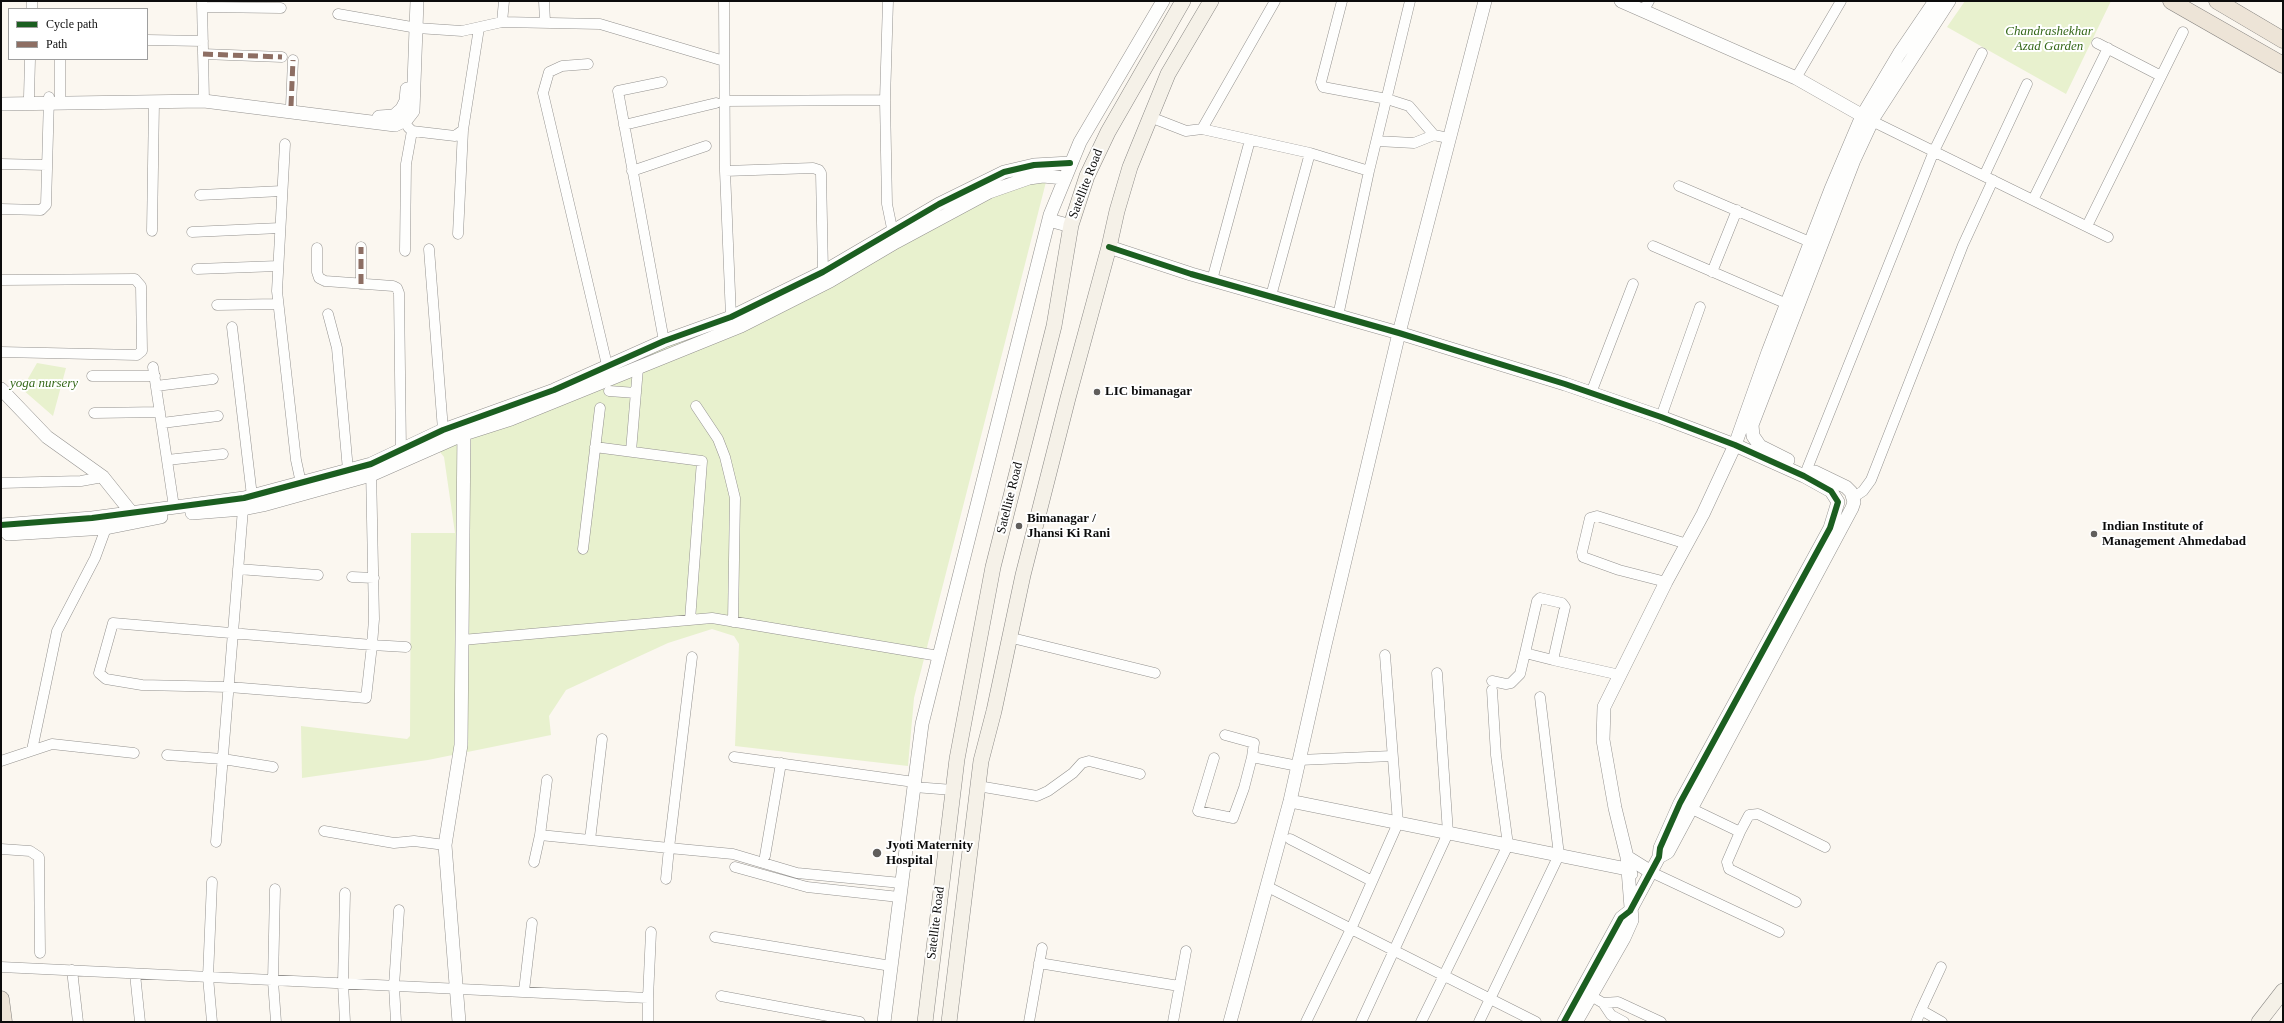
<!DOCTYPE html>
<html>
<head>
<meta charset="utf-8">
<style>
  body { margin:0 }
  #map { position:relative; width:2284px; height:1023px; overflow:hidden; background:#fbf7f0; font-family:"Times New Roman",serif }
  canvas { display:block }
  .frame { position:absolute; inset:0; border:2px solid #0c0c0c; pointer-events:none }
  .legend { position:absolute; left:8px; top:8px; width:140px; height:52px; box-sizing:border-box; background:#fff; border:1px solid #9e9e9e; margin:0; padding:5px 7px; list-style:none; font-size:12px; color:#0c0c0c }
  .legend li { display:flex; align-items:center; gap:8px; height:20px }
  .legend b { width:20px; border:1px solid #9e9e9e }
</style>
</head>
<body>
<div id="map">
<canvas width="2284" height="1023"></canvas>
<div class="frame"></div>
<ul class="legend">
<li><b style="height:5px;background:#1b5e20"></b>Cycle path</li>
<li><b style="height:5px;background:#8d6e63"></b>Path</li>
</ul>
</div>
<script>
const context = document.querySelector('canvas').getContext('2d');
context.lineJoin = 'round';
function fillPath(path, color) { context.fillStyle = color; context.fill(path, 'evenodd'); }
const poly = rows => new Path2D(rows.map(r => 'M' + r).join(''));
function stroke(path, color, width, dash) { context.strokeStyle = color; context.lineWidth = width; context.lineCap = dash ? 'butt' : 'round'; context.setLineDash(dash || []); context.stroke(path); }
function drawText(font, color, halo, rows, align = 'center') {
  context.font = font + ' "Times New Roman",serif'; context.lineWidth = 4; context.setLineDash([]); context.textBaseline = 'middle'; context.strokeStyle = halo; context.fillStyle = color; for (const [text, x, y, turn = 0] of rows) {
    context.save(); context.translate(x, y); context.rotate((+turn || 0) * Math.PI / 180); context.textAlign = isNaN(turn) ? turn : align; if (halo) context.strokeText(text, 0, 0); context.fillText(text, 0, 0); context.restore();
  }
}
const green = poly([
  [1965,1,2111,1,2066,94,1947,27],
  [1023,173,1047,178,914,698,908,766,735,746,739,644,734,636,712,629,668,643,566,690,549,716,551,735,428,760,302,778,301,726,407,739,410,736,411,533,455,533,444,457,436,447,438,438,786,298,986,186],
  [37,363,66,368,53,416,22,389]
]);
const minor = poly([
  [202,1,204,101],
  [544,1,545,22],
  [724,1,725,171,731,317],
  [1342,1,1321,82,1323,87,1387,99,1409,106,1434,135,1448,138],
  [202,7,281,8],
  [32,9,32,1],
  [1643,11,1649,1],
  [338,14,417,28,462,31,502,22,600,24,724,61],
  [502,22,504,1],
  [147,40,203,41],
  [2097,43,2161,76],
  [203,54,282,57],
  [60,59,60,97],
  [588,64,562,66,549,72,543,93,607,365],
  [1796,78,1841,1],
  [662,82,618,91,664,341],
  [29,97,30,59],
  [885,100,888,1],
  [724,101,885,100,887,204,894,238],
  [291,106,293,60],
  [1150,117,1186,131,1202,129,1310,153,1369,171],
  [1872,121,2108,237],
  [624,125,716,103],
  [408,127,412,131,455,136,463,130],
  [1202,129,1275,1],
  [1377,141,1414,143,1434,135],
  [285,144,277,291,296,460,301,483],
  [1,164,47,165],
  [632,171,706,146],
  [725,171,813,168,819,170,821,173,823,272],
  [1984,176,2027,84],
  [1679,186,1810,242],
  [200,195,282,191],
  [2033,200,2108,48],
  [1,209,41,210,46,205,49,97],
  [2087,226,2183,32],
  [152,231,154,102],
  [192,232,280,228],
  [458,234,463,130,479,28],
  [1653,246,1787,304],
  [317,248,317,272,319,278,325,281,393,286,397,288,399,293,401,451],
  [429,249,443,430],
  [405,251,406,164,412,131],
  [197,269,278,266],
  [1712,272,1737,210],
  [1,280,135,279,141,286,142,351,137,355,1,352],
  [1212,280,1250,140],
  [361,284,361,247],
  [1271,296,1310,153],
  [217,305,278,304],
  [328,314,337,348,348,470],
  [1338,316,1369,171,1410,1],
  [232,327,252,496],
  [153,367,174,507],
  [92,376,155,376],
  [156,386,213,379],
  [609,391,636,393],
  [1591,393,1633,284],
  [696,406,718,439,725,457,735,498,733,622],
  [94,413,160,412],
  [1661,417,1700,307],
  [162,423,218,416],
  [595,447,702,461,690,620],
  [631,451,638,368],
  [167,460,223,454],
  [371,468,374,619,372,645,366,698,229,687,142,685,106,679,99,673,113,623,372,645,406,647],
  [1807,469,1934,151,1982,53],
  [1,483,81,481,103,477],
  [1854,497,1863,491,1871,480,1963,245,1993,180],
  [583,549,600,408],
  [238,569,318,575],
  [352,577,374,578],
  [1666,582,1619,570,1583,557,1582,552,1590,518,1597,516,1687,544],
  [1008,637,1155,673],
  [462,640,712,618,939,656],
  [1553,660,1565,607,1562,603,1540,598,1537,601,1525,653,1553,660,1620,675],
  [1492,681,1506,684,1511,683,1520,674,1525,653],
  [1225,735,1254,743,1252,757,1298,766],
  [32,750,57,631,95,558,106,528],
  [167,755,223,759,273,767],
  [734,757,914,782],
  [1214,758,1198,811,1233,818,1244,788,1252,757],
  [1299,760,1392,756],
  [1,761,52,744,134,753],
  [547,780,540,835,669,848,692,657],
  [978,786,1037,796,1048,791,1073,773,1082,763,1089,761,1140,774],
  [914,787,953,790],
  [1690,808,1740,832,1749,815,1758,814,1825,847],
  [324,831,394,843,414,841,445,845],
  [1740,832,1727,862,1729,869,1796,902],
  [1290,839,1372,881],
  [590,840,602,739],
  [216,842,243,509],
  [1,849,30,851,39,857,40,953],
  [765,856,781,763],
  [534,862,540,835],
  [735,867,807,887,899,897],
  [1651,872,1779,932],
  [666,879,669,848,733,854,797,873,901,883],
  [1266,886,1536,1022],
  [275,889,273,981,276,1022],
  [345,893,343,983,345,1022],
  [715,937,891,966],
  [1039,963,1179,986],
  [1,967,648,998,648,1022],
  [72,970,78,1022],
  [135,974,140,1022],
  [524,991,532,923],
  [721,996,860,1022],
  [1591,996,1603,1003,1618,1002,1661,1022],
  [648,998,651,932],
  [1603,1003,1611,1015,1624,1022],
  [1921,1010,1941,967],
  [212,1022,208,977,212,882],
  [396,1022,394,986,399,910],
  [1029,1022,1042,948],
  [1173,1022,1186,951],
  [1306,1022,1351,929,1398,823,1385,655],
  [1361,1022,1448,833,1437,673],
  [1421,1022,1508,845,1496,755,1492,690],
  [1479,1022,1559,855,1540,697],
  [1916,1022,1921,1010,1942,1022]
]);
const tertiary = poly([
  [1621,1,1796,78,1870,120],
  [1,104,204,101,395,125,406,120,413,111,417,1],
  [379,117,394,116,402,109,406,101,407,89],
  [1049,220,1071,226],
  [1109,247,1191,274,1399,333,1565,384,1661,417,1735,445,1804,476,1831,491,1838,502,1830,528,1680,803,1660,848,1659,857,1630,911,1621,918,1564,1022],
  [1,389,47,437,103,477,131,512],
  [1788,460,1760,446,1753,436,1752,425,1854,160,1874,117,1949,1],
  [192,513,243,509,263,505,371,475,464,434,511,419,741,326,830,281,896,242,989,192,1029,178,1043,176,1064,178],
  [1,525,92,518,244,498,371,464,443,430,554,390,664,341,731,317,823,272,939,204,1004,172,1034,165,1070,163],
  [8,534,106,528,161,517],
  [1290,801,1627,869,1631,874],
  [1627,857,1651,872],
  [1659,857,1668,852,1852,508,1854,502,1851,492,1846,487,1815,472],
  [459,1022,445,845,461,745,464,427],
  [884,1022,922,724,1050,215,1080,142,1163,1],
  [1230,1022,1290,801,1325,645,1399,333,1485,1],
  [1576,1022,1624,938,1632,920,1627,857,1615,808,1603,740,1604,707,1666,582,1703,514,1735,445,1768,352,1831,189,1862,116,1899,54,1935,1]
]);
const secondary = poly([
  [925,1022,957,759,993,567,1054,326,1071,225,1087,176,1108,132,1183,1],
  [949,1022,981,761,994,711,1023,575,1068,398,1109,247,1117,211,1130,167,1168,74,1211,1],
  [2259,1022,2283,991]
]);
const primary = poly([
  [2171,1,2283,65],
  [2217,1,2283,40],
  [1,999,4,1022]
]);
const quiet = poly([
  [203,54,282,57],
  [291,106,293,60],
  [361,284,361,247]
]);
const cycleway = poly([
  [1109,247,1191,274,1399,333,1565,384,1661,417,1735,445,1804,476,1831,491,1838,502,1830,528,1680,803,1660,848,1659,857,1630,911,1621,918,1564,1022],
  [1,525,92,518,244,498,371,464,443,430,554,390,664,341,731,317,823,272,939,204,1004,172,1034,165,1070,163]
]);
const markers = [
  [1097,392,4,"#605e5c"],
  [1019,526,4,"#605e5c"],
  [2094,534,4,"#605e5c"],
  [877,853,5,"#605e5c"]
];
const parkNames = [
  ["Chandrashekhar",2049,32],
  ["Azad Garden",2049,47],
  ["yoga nursery",44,384]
];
const streetNames = [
  ["Satellite Road",1086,184,-69],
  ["Satellite Road",1010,498,-76],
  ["Satellite Road",936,923,-83]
];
const poiNames = [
  ["LIC bimanagar",1105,392],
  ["Bimanagar /",1027,519],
  ["Jhansi Ki Rani",1027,534],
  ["Indian Institute of",2102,527],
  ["Management Ahmedabad",2102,542],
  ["Jyoti Maternity",886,846],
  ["Hospital",886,861]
];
fillPath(green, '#e8f1ce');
stroke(minor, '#94928f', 11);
stroke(tertiary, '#94928f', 14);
stroke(secondary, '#8a8885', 16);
stroke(primary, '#817f7c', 17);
stroke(minor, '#fefefd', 10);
stroke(tertiary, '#fefefd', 13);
stroke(secondary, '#f5f1e8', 15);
stroke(primary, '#ede4d7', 16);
stroke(quiet, '#8d6e63', 5, [10, 5]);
stroke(cycleway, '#1b5e20', 6);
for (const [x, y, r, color] of markers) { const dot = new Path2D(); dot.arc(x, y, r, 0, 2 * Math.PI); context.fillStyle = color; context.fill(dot); stroke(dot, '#fff', 1.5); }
drawText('italic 13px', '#356819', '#fff', parkNames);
drawText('13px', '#0c0c0c', '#fff', streetNames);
drawText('bold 13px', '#0c0c0c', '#fff', poiNames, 'left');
</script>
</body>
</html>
